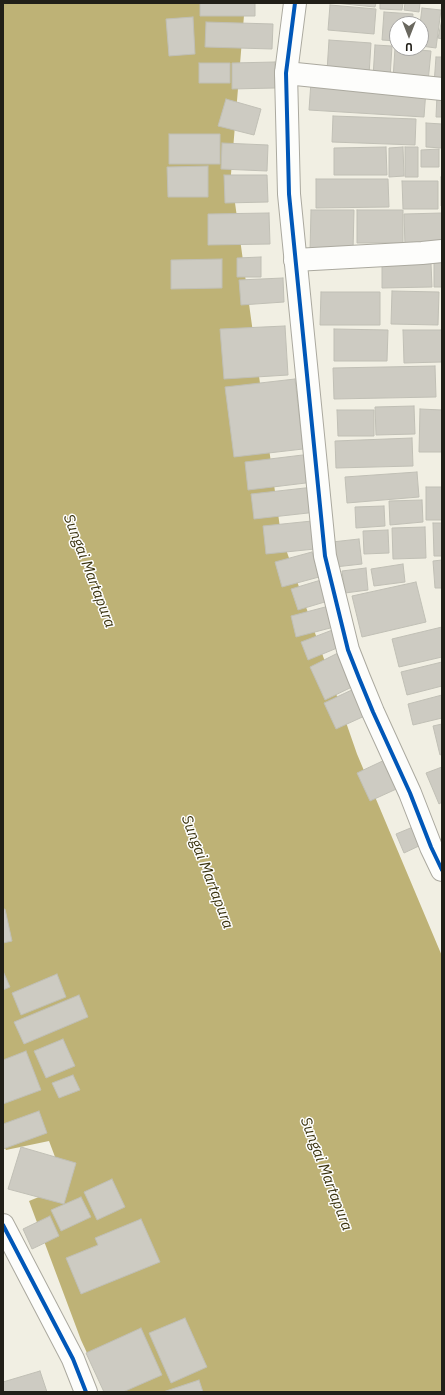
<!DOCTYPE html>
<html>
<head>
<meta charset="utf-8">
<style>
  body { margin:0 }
  #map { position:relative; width:445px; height:1395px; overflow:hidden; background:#f1efe3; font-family:"IBM Plex Sans",sans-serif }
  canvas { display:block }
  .frame { position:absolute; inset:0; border:4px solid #211f18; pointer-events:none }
  .north { position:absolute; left:389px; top:16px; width:40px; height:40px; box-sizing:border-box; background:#fff; border:1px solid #a6a5a3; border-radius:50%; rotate:180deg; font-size:11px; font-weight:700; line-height:16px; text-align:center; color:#211f18 }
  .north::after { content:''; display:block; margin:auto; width:14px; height:18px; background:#6a685f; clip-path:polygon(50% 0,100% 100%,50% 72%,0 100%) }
</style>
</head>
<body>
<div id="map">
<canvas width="445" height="1395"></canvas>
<div class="frame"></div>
<div class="north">U</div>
</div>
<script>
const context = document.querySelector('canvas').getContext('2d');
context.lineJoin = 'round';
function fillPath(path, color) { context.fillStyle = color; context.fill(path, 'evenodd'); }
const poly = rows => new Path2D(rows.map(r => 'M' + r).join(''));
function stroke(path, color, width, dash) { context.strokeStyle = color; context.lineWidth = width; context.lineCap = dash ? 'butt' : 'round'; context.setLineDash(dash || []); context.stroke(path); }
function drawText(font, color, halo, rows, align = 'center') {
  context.font = font + ' "IBM Plex Sans",sans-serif'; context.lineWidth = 3; context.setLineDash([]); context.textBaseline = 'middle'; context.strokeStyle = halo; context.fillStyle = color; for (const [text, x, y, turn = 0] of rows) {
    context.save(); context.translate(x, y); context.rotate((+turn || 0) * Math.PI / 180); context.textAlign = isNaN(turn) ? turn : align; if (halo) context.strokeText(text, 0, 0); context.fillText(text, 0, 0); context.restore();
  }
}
const water = poly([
  [3,3,245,3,231,174,281,535,357,754,442,956,442,1392,105,1392,81,1340,29,1201,66,1186,49,1141,6,1150,3,1145]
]);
const building = poly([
  [200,3,255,3,255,16,200,16,200,3],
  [335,3,376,3,375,7,335,3],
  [380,3,403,3,402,10,380,9,380,3],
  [405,3,420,3,419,12,404,10,405,3],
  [330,5,376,9,374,34,328,30,330,5],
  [422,8,441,10,436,48,421,46,420,24,422,8],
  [384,12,413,14,412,24,397,24,397,41,382,40,384,12],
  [193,17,195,54,169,56,166,19,193,17],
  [442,19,442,39,438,38,442,19],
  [206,22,273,24,272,49,205,47,206,22],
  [329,40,371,43,369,75,327,71,329,40],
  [375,45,392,46,390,78,373,77,375,45],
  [395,48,431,51,428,82,393,79,395,48],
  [436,57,442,57,442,85,434,84,436,57],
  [275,62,275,88,232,89,232,63,275,62],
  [199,63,230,63,230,83,199,83,199,63],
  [311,82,426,90,424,117,309,110,311,82],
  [437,95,442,95,442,117,436,117,437,95],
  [226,99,261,109,254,135,218,126,226,99],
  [333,116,416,119,415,145,332,142,333,116],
  [426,123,442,124,442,148,426,147,426,123],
  [169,134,220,134,220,164,169,164,169,134],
  [222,143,268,145,267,171,221,169,222,143],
  [386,147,387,175,334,175,334,148,386,147],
  [403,147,404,176,389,177,389,148,403,147],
  [405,147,418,147,418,177,405,177,405,147],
  [439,149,439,167,421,167,421,150,439,149],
  [208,166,208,197,168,197,167,167,208,166],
  [224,175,267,175,268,202,225,203,224,175],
  [441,177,442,177,442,206,441,206,441,177],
  [316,179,388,179,389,207,316,208,316,179],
  [402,181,438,181,438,209,403,209,402,181],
  [311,210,354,210,353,251,310,251,311,210],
  [357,210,403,210,403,243,357,243,357,210],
  [269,213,270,244,208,245,208,214,269,213],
  [442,213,442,245,405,246,404,214,442,213],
  [261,257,261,277,237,277,237,258,261,257],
  [222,259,222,288,171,289,171,260,222,259],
  [434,260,442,260,442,287,434,287,434,260],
  [431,263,432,287,382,288,382,264,431,263],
  [283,278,284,302,241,305,239,280,283,278],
  [392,291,439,292,438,325,391,324,392,291],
  [321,292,380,292,380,325,320,325,321,292],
  [285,326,288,375,224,379,220,329,285,326],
  [334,329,388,330,387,361,334,361,334,329],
  [403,330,442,330,442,362,404,363,403,330],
  [435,366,436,397,334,399,333,368,435,366],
  [295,379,303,449,234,457,225,387,295,379],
  [414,406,415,434,376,435,375,407,414,406],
  [420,409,442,410,442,452,419,452,420,409],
  [337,410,374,410,374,436,338,436,337,410],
  [412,438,413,466,336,468,335,441,412,438],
  [311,454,314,482,248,490,245,462,311,454],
  [417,472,419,497,347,503,345,477,417,472],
  [314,487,317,512,254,519,251,494,314,487],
  [426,487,442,487,442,520,426,520,426,487],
  [422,500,423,522,390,525,389,501,422,500],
  [384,506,385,526,356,528,355,507,384,506],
  [312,521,315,549,266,554,263,526,312,521],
  [433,523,442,523,442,556,434,556,433,523],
  [425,527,426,558,393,559,392,528,425,527],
  [388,530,389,553,364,554,363,531,388,530],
  [359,539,362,564,335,567,332,542,359,539],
  [312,552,319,577,282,587,275,562,312,552],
  [442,560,442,588,435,588,433,561,442,560],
  [403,564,405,582,374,586,371,569,403,564],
  [366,568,368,590,345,593,342,571,366,568],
  [321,580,328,601,298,610,291,589,321,580],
  [416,582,426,622,362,637,352,596,416,582],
  [329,606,334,627,296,637,291,616,329,606],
  [442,627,442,657,399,667,392,639,442,627],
  [335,629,342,646,308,660,301,642,335,629],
  [338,653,354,686,325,700,310,667,338,653],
  [442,662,442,686,407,695,401,672,442,662],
  [356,688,369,714,336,729,324,703,356,688],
  [442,695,442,718,413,725,408,704,442,695],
  [442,724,442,754,440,755,433,726,442,724],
  [389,758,403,786,370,801,357,773,389,758],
  [442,767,442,802,439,804,426,773,442,767],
  [413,827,421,845,404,853,396,834,413,827],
  [3,909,5,909,12,941,3,943,3,909],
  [3,971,10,987,3,990,3,971],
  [57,974,66,997,21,1015,12,993,57,974],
  [79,995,88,1017,24,1044,14,1022,79,995],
  [63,1039,75,1066,46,1078,34,1051,63,1039],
  [26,1051,41,1090,3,1104,3,1060,26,1051],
  [73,1075,80,1090,59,1098,52,1083,73,1075],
  [39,1111,47,1133,3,1149,3,1124,39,1111],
  [21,1147,76,1163,64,1204,8,1189,21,1147],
  [112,1179,125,1207,97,1220,84,1192,112,1179],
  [81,1197,91,1217,61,1231,51,1210,81,1197],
  [50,1216,59,1236,32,1249,23,1229,50,1216],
  [141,1219,160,1262,81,1294,66,1258,98,1245,95,1238,141,1219],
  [185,1318,207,1367,171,1383,149,1333,185,1318],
  [141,1328,162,1375,123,1392,104,1392,86,1353,141,1328],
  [40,1371,47,1392,3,1392,3,1382,40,1371],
  [199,1380,203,1392,163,1392,199,1380]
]);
const minor = poly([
  [286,73,442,89],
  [295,260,422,253,442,251]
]);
const tertiary = poly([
  [295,3,286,73,289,194,325,556,348,650,359,678,373,712,410,793,431,847,442,870],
  [3,1225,73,1359,86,1392]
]);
const cycleway = poly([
  [295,3,286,73,289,194,325,556,348,650,359,678,373,712,410,793,431,847,442,870],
  [3,1225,73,1359,86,1392]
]);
const waterNames = [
  ["Sungai Martapura",89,571,69],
  ["Sungai Martapura",207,872,69],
  ["Sungai Martapura",326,1174,69]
];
fillPath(water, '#beb276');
fillPath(building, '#cdcbc2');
stroke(building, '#c0bfb5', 1);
stroke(minor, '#aba99f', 24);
stroke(tertiary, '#aba99f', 24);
stroke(minor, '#fdfdfb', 22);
stroke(tertiary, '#fdfdfb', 22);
stroke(cycleway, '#0057b8', 4);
drawText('italic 15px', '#3a330f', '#fff', waterNames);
</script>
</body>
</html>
